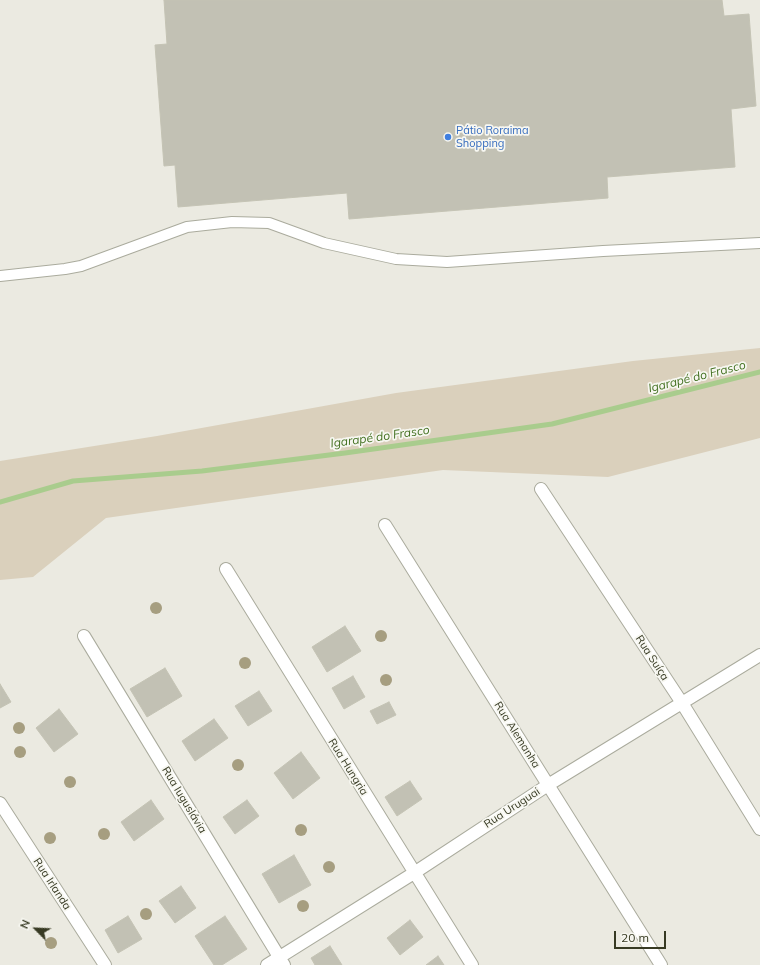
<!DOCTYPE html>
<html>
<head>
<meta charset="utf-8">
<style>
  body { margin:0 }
  #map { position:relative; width:760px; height:965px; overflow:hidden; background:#ebeae1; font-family:Mulish,sans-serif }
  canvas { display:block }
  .north { position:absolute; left:16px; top:909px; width:40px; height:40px; -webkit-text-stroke:3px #f7f7f1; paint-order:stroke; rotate:294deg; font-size:11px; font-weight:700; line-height:16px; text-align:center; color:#373a23 }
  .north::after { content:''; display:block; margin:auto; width:14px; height:18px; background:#373a23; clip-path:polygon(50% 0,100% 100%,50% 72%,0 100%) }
  .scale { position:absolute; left:614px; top:931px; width:52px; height:18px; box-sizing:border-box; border:2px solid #373a23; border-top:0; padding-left:5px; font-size:12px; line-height:14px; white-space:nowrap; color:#373a23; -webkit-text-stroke:3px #f7f7f1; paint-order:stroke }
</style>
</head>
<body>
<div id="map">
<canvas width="760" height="965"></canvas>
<div class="north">N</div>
<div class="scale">20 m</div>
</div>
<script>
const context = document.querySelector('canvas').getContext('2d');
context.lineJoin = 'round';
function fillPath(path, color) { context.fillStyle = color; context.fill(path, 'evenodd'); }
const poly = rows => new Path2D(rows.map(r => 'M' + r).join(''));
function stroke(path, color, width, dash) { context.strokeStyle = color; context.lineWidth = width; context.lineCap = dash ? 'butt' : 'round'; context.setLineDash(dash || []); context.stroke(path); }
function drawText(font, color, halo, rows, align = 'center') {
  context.font = font + ' Mulish,sans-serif'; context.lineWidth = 3.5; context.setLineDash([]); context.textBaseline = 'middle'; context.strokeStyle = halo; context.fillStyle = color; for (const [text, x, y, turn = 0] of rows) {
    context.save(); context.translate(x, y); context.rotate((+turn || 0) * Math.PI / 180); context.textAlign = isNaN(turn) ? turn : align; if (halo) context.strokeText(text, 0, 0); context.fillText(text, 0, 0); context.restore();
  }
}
const green = poly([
  [760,348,760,438,608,477,443,470,106,518,33,577,0,580,0,461,157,436,396,393,633,361]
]);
const stream = poly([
  [0,502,73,481,202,471,345,453,552,424,760,372]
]);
const building = poly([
  [164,0,722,0,724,16,749,14,756,106,731,109,735,167,607,177,608,198,349,219,347,193,178,207,175,165,164,166,155,45,167,44,164,0],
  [345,626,361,651,327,672,312,647,345,626],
  [165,668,182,696,147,717,130,689,165,668],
  [353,676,365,697,344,709,332,688,353,676],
  [0,684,11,702,0,708,0,684],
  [259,691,272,711,248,726,235,706,259,691],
  [389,702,396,715,377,724,370,711,389,702],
  [59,709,78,734,54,752,36,728,59,709],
  [214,719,228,738,195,761,182,741,214,719],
  [301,752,320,778,293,799,274,773,301,752],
  [410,781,422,799,397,816,385,797,410,781],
  [151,800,164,819,134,841,121,822,151,800],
  [247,800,259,816,235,834,223,817,247,800],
  [294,855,311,885,279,903,262,874,294,855],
  [181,886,196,908,175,923,159,901,181,886],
  [128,916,142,939,118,953,105,930,128,916],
  [225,916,247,949,222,965,214,965,195,936,225,916],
  [410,920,423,937,400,955,387,938,410,920],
  [330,946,342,965,315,965,311,958,330,946],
  [438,956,444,965,426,965,438,956]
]);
const service = poly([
  [0,276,65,269,81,266,187,227,232,222,269,223,324,243,396,259,447,262,603,251,760,243]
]);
const minor = poly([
  [541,489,682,703,760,829],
  [385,525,661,965],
  [226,569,472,965],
  [84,636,284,965],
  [0,803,105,965],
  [267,965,414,873,548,785,760,655]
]);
const trees = [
  [156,608],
  [381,636],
  [245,663],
  [386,680],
  [19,728],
  [20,752],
  [238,765],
  [70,782],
  [301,830],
  [104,834],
  [50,838],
  [329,867],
  [303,906],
  [146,914],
  [51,943]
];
const markers = [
  [448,137,4,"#3f7fe0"]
];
const shopNames = [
  ["Pátio Roraima",456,131],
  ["Shopping",456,144]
];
const streetNames = [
  ["Rua Suíça",652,658,57],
  ["Rua Alemanha",517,735,58],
  ["Rua Hungria",348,767,58],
  ["Rua Iuguslávia",184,800,59],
  ["Rua Uruguai",512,808,-33],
  ["Rua Irlanda",52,884,57]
];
const waterNames = [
  ["Igarapé do Frasco",697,377,-14],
  ["Igarapé do Frasco",380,437,-8]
];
fillPath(green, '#dad0bc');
stroke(stream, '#a9cc8d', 5);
fillPath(building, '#c2c1b4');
stroke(building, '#c4c3b4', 1);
stroke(service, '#aaab9d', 12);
stroke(minor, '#aaab9d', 14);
stroke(service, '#fff', 10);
stroke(minor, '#fff', 12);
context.fillStyle = '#a69e80';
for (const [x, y] of trees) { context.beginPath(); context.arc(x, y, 6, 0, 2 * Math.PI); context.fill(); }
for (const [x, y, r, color] of markers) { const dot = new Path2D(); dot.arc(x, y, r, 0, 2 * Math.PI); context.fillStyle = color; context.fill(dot); stroke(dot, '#f7f7f1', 1.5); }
drawText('11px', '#366cbe', '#f7f7f1', shopNames, 'left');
drawText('11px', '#373a23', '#f7f7f1', streetNames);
drawText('italic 12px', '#447122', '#f7f7f1', waterNames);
</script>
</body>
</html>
